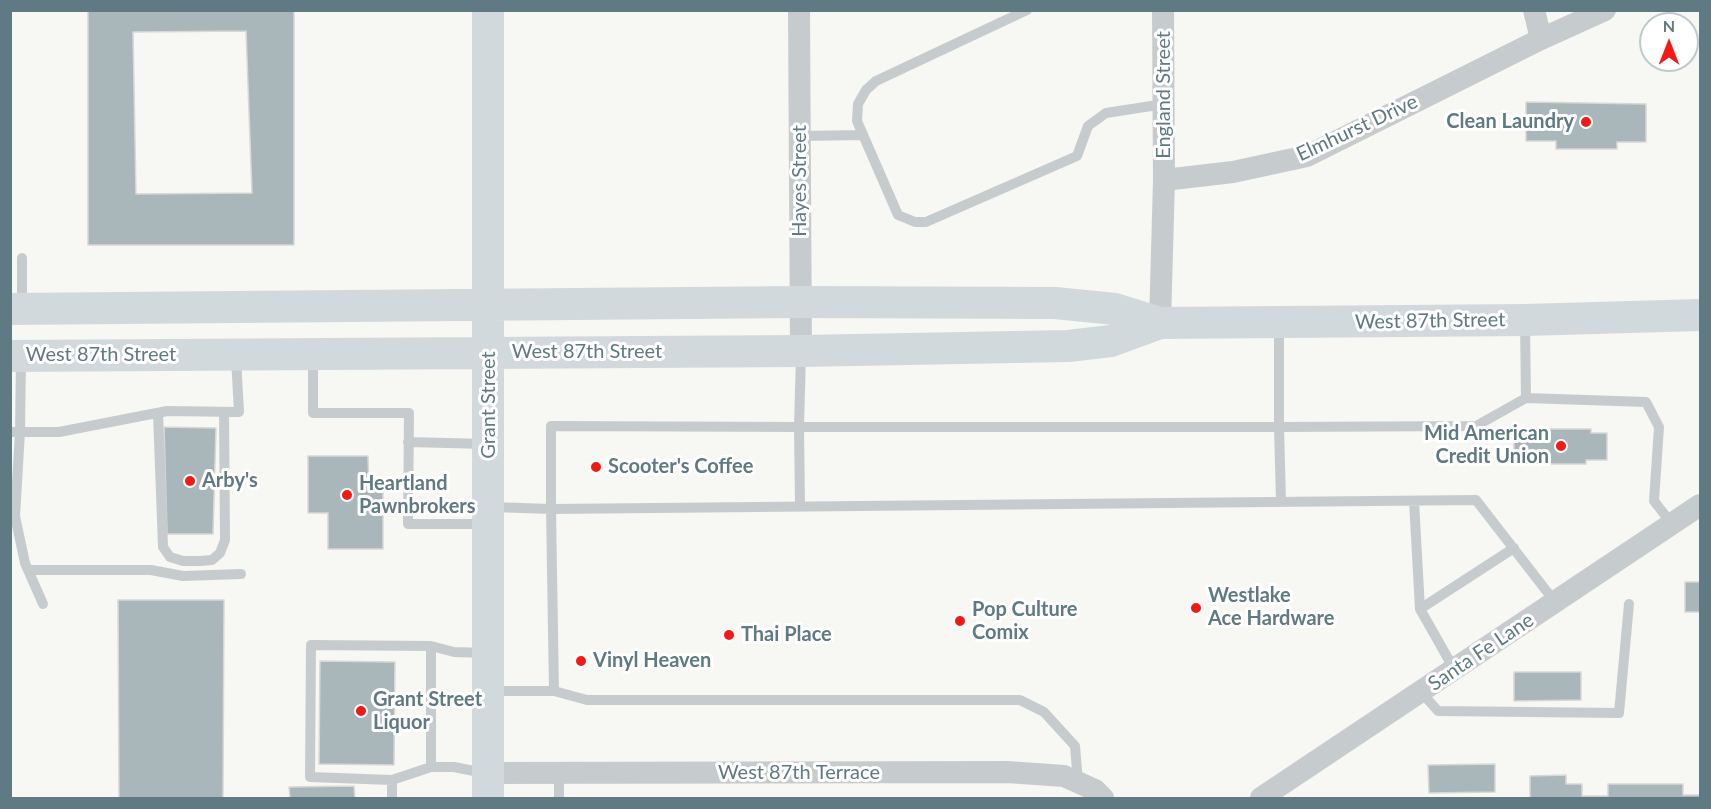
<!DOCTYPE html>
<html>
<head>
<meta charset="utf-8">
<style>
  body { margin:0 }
  #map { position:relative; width:1711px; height:809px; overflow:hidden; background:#f7f7f4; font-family:Lato,sans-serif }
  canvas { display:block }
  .frame { position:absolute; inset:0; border:12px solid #5f7a82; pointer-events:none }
  .north { position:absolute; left:1639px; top:12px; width:60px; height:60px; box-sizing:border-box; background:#fff; border:2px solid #bfcacd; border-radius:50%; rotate:0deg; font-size:16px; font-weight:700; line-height:24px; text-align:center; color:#5f7a82 }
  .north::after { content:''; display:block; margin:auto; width:21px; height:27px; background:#f51916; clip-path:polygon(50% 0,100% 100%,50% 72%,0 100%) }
</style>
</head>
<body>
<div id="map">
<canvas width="1711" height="809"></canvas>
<div class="frame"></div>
<div class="north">N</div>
</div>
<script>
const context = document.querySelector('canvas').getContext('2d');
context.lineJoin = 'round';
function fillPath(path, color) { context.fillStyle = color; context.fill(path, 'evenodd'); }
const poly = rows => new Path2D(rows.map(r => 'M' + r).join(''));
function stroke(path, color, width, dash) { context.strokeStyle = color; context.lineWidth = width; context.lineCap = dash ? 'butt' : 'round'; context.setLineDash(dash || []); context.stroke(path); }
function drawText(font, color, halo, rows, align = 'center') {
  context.font = font + ' Lato,sans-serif'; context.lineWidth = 6; context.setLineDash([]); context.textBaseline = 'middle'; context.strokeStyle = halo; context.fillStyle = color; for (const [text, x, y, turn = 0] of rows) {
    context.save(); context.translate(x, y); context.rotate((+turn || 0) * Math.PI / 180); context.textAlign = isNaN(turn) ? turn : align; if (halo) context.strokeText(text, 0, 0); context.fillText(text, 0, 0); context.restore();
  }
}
const building = poly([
  [88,10,294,10,294,245,88,245,88,10],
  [246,31,252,193,136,194,133,32,246,31],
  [1526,102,1646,104,1646,142,1617,142,1617,149,1556,149,1556,141,1526,141,1526,102],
  [164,427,216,428,213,534,167,534,164,427],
  [1514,429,1591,429,1591,433,1607,433,1607,460,1586,460,1586,464,1514,464,1514,429],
  [308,456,368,456,369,489,383,489,383,549,328,549,328,513,308,513,308,456],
  [1685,582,1700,582,1700,612,1685,612,1685,582],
  [118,600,224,600,223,798,119,798,118,600],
  [320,661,395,662,394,765,319,764,320,661],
  [1514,672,1581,672,1581,700,1514,701,1514,672],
  [1495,764,1495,792,1429,793,1428,765,1495,764],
  [1566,775,1566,784,1582,784,1582,796,1608,796,1608,784,1683,784,1683,795,1700,795,1700,798,1530,798,1530,776,1566,775],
  [354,786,355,798,290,798,289,787,354,786]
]);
const lane = poly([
  [1027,10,876,81,866,90,858,104,857,121,898,215,915,222,926,222,1077,156,1088,126,1106,113,1164,104],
  [800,136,863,135],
  [22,306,22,258],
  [801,354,799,427,1279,427,1279,324],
  [313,357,313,413,409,413,408,524,484,524],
  [21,359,20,432,59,432,167,411,239,412,236,358],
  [1526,398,1646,402,1659,427,1654,501,1672,524],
  [158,413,163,547,170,557,183,561,200,561,212,560,220,553,225,540,224,412],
  [10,432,20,432,15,516,25,563,43,604],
  [408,442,486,444],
  [1414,501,1420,609,1454,669],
  [1281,502,1279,427,1476,426,1526,398,1525,322],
  [492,507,551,509,551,426,799,427,800,506],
  [28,570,151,570,183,576,241,574],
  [1420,609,1514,548],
  [311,645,431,646,431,767,392,780,310,777,311,645],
  [431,646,454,652,487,653],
  [492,691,554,691,551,509,1476,500,1555,602],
  [554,691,587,700,1020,700,1044,712,1075,746,1078,782],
  [1421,692,1438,711,1619,713,1629,604],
  [431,767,454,767,484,773],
  [559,773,559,798],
  [392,780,392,798]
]);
const street = poly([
  [799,10,801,351],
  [1534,10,1541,39],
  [1164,180,1233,172,1307,156,1541,39,1605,10],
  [1160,323,1164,180,1163,10],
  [488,773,1007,772,1064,776,1095,790,1103,798],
  [1261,798,1700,505]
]);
const secondary = poly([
  [488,10,488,798],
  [10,309,801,302,1055,303,1115,309,1160,323,1525,320,1700,315],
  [10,356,801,351,1068,346,1111,341,1160,323]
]);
const markers = [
  [1586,122,6,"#f51916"],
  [1561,446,6,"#f51916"],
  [596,467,6,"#f51916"],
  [190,481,6,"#f51916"],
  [347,495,6,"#f51916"],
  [1196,608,6,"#f51916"],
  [960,621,6,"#f51916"],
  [729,635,6,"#f51916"],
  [581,661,6,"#f51916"],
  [361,711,6,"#f51916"]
];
const streetNames = [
  ["England Street",1164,95,-90],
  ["Elmhurst Drive",1357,128,-25],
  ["Hayes Street",800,181,-90],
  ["West 87th Street",1430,321,-1],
  ["West 87th Street",587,352],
  ["West 87th Street",101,355],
  ["Grant Street",489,405,-90],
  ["Santa Fe Lane",1481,652,-34],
  ["West 87th Terrace",799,773]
];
const poiNames = [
  ["Clean Laundry",1574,122,"right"],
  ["Mid American",1549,434,"right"],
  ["Credit Union",1549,457,"right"],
  ["Scooter's Coffee",608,467],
  ["Arby's",202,481],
  ["Heartland",359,484],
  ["Pawnbrokers",359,507],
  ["Westlake",1208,596],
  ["Ace Hardware",1208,619],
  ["Pop Culture",972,610],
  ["Comix",972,633],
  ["Thai Place",741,635],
  ["Vinyl Heaven",593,661],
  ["Grant Street",373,700],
  ["Liquor",373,723]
];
fillPath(building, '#aab7ba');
stroke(building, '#d9d8d6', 1.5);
stroke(lane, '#c6ccce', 10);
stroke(street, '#c6ccce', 22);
stroke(secondary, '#d2d9dc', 32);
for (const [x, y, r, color] of markers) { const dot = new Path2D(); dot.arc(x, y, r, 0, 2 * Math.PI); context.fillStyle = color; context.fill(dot); stroke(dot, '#fff', 2); }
drawText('20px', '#5f7a82', '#fff', streetNames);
drawText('bold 20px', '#5f7a82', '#fff', poiNames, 'left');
</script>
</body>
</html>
